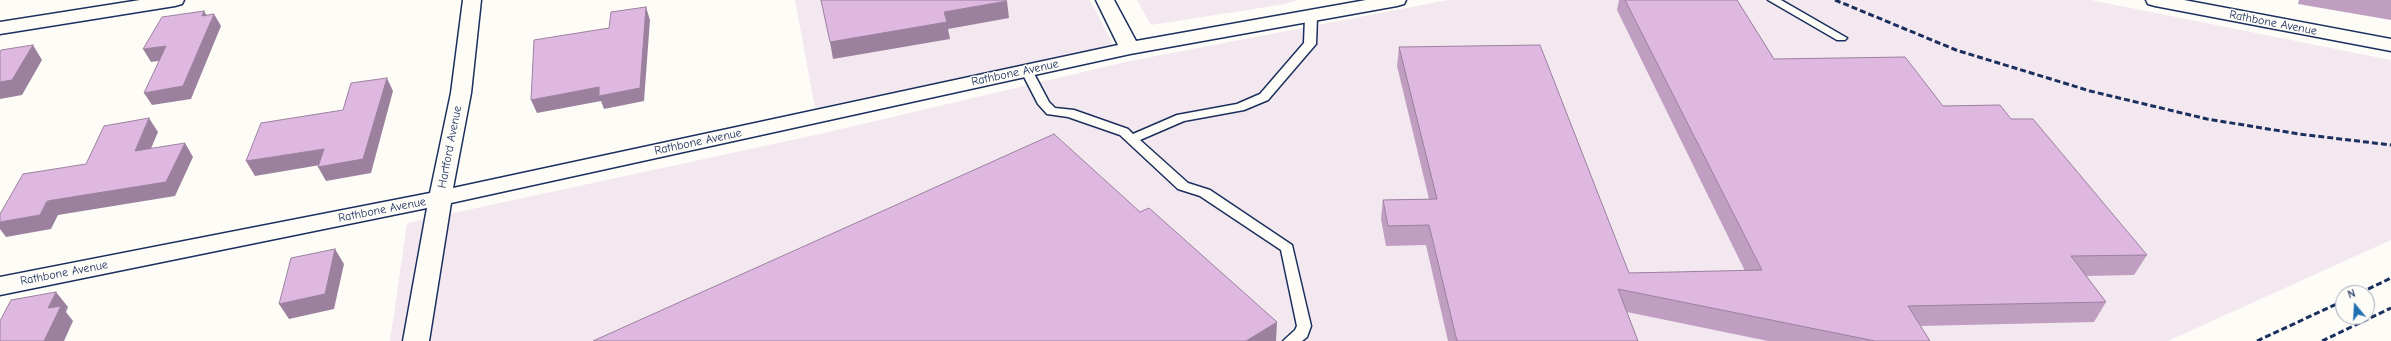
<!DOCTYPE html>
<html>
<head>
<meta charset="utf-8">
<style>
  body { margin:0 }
  #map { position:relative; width:2391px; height:341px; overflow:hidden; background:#fdfcf7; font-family:"Comic Neue",sans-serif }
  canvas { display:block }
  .north { position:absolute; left:2335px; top:285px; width:40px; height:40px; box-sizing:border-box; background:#fdfcf7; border:1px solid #a3aaba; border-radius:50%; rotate:342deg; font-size:11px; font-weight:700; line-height:16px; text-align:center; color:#1b2f5e }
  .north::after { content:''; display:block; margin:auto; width:14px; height:18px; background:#1f6fb2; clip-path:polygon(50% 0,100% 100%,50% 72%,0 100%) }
</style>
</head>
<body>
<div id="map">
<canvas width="2391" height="341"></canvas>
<div class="north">N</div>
</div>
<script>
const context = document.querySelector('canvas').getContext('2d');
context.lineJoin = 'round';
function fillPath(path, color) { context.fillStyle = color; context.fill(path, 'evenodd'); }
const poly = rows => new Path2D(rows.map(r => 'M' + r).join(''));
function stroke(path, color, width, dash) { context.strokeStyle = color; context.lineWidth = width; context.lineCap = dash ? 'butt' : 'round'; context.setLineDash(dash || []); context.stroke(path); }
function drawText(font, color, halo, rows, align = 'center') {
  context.font = font + ' "Comic Neue",sans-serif'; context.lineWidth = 3; context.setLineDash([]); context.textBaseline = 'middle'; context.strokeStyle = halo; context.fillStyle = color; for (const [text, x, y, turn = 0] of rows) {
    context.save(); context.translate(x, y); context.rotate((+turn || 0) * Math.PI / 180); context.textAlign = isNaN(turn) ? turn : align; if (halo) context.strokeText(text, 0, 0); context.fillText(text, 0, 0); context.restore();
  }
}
const built = poly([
  [795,0,1090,0,1114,46,815,108],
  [1137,0,1297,0,1286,4,1151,25],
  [1448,0,2091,0,2391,60,2391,240,2168,341,390,341,407,223,820,134,1130,61]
]);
const service = poly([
  [1768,0,1781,0,1847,38,1845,40,1837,40,1768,0],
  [1311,14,1317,17,1316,44,1268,100,1244,110,1184,121,1140,140,1188,183,1210,190,1292,245,1311,326,1307,337,1302,341,1283,341,1295,330,1297,326,1281,250,1200,196,1178,189,1120,135,1068,117,1047,114,1038,104,1021,71,1027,67,1031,68,1049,102,1055,108,1074,110,1128,129,1133,134,1177,115,1237,104,1260,94,1304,43,1305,17,1311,14]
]);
const minor = poly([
  [140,0,184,0,182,4,175,6,0,34,0,22,140,0],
  [463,0,481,0,471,93,453,188,1118,45,1096,0,1114,0,1136,41,1366,0,1406,0,1404,4,1397,6,1130,54,451,203,429,341,403,341,427,208,0,295,0,277,430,193,451,93,463,0],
  [2146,0,2184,0,2391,39,2391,51,2155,6,2148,4,2146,0]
]);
const rail = poly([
  [1835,0,1956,50,2090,91,2207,119,2299,134,2391,145],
  [2360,293,2391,278],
  [2257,341,2343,301],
  [2322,341,2391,308]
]);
const wall = poly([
  [1619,0,1737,0,1774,59,1943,106,2011,119,2147,255,2134,275,2086,276,2106,302,2094,322,1920,326,1930,341,1768,341,1627,312,1638,341,1448,341,1426,245,1386,246,1381,219,1383,200,1429,199,1397,66,1399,47,1629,273,1745,271,1617,10],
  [2299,0,2391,0,2391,20,2298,4]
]);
const shadedWall = poly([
  [1007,1,1009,18,948,29,950,39,833,59,830,42,944,12],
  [646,7,650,20,644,101,604,109,601,101,537,113,531,100],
  [204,11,211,22,214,14,221,26,191,99,152,105,144,93,202,16],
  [33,45,42,60,22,95,0,99,0,82],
  [166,46,173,59,151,62,143,49],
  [387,78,393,91,371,173,326,181,318,167],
  [149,118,158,132,144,165,135,151],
  [185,143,193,157,175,196,58,215,51,229,6,237,0,229,0,222],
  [324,149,332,163,255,176,246,161],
  [335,249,344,264,334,309,289,319,279,304],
  [56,292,68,307,66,312,73,321,64,341,44,341,48,308],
  [1277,322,1276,341,1246,341]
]);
const building = poly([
  [821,0,1006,0,1007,1,944,12,947,22,830,42,821,0],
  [1625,0,1737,0,1774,59,1905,57,1943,106,2000,105,2011,119,2033,119,2147,255,2071,256,2106,302,1908,306,1930,341,1875,341,1618,289,1638,341,1457,341,1429,225,1388,226,1383,200,1437,199,1399,47,1540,45,1629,273,1762,270,1625,0],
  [646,7,640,88,599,96,599,87,531,100,534,40,609,28,611,12,646,7],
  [204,11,202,16,214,14,183,86,144,93,166,46,143,49,162,17,204,11],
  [33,45,12,80,0,82,0,52,1,50,33,45],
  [387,78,363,159,318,167,324,149,246,161,261,123,343,110,351,83,387,78],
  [149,118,135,151,185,143,166,182,47,201,40,215,0,222,0,214,23,174,86,164,104,126,149,118],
  [1054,134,1140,212,1149,208,1277,322,1246,341,593,341,1054,134],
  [335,249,325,294,279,304,291,258,335,249],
  [56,292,48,308,61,306,44,341,0,341,0,321,11,300,56,292]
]);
const streetNames = [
  ["Rathbone Avenue",2273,23,11],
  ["Rathbone Avenue",1015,73,-12],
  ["Rathbone Avenue",698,142,-12],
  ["Hartford Avenue",450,147,-79],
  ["Rathbone Avenue",382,210,-11],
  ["Rathbone Avenue",64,273,-11]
];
fillPath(built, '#f4e8f0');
stroke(service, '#1b2f5e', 3);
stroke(minor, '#1b2f5e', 3);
fillPath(service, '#fdfcf7');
fillPath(minor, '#fdfcf7');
stroke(rail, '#1b2f5e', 3, [6, 3]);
fillPath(wall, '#bf9ec2');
fillPath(shadedWall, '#9b819e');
fillPath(building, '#deb8e1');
stroke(building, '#9b819e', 1);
drawText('12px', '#1b2f5e', '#fdfcf7', streetNames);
</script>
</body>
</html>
